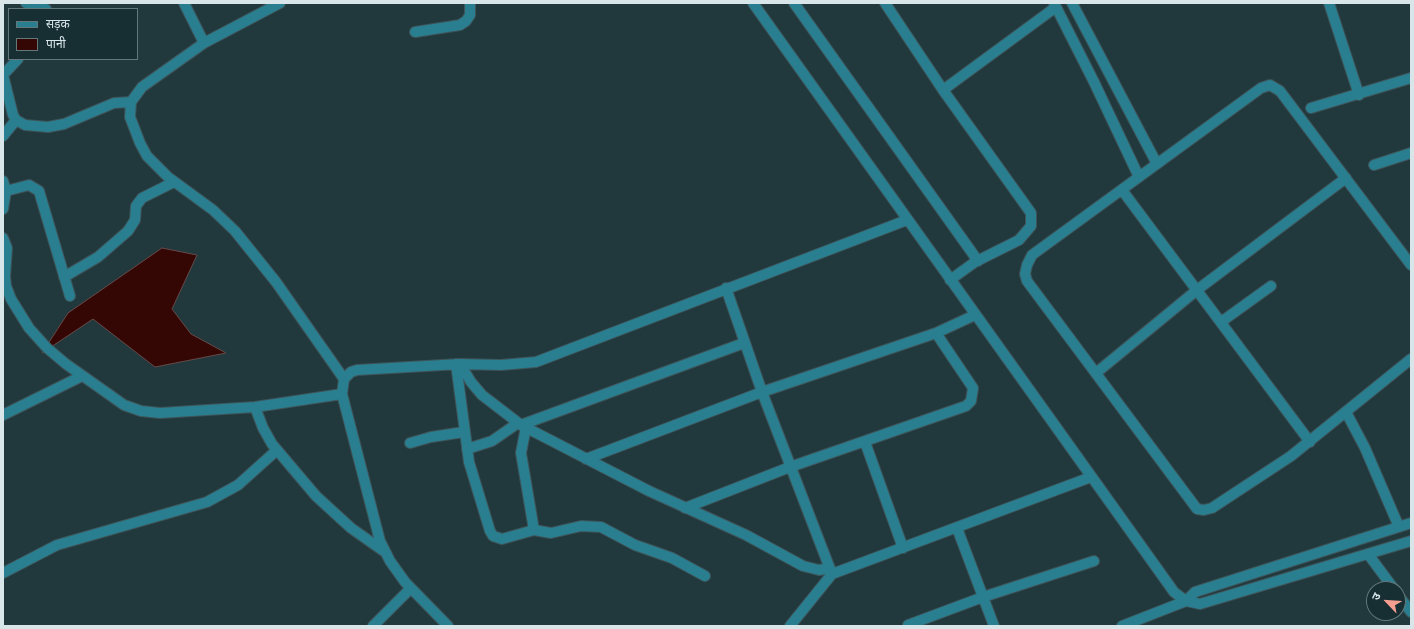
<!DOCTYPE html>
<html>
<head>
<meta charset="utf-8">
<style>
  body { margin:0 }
  #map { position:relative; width:1414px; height:629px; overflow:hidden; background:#21383d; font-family:Lato,"Noto Sans Devanagari",sans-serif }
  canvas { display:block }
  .frame { position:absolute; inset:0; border:4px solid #d8e6e9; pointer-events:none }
  .legend { position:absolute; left:8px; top:8px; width:130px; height:52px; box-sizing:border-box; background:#172e32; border:1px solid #64787b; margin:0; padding:5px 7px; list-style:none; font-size:12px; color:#d8e6e9 }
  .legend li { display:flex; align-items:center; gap:8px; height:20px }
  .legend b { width:20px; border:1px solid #64787b }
  .north { position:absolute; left:1366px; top:581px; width:40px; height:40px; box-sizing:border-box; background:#172e32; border:1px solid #64787b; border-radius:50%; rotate:295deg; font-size:11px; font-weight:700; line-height:16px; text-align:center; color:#d8e6e9 }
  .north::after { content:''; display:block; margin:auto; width:14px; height:18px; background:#f59d8f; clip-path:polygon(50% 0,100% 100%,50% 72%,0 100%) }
</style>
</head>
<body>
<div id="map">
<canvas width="1414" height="629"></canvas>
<div class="frame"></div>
<ul class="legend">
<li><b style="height:5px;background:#297e8f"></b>सड़क</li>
<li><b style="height:11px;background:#350704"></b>पानी</li>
</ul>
<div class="north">उ</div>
</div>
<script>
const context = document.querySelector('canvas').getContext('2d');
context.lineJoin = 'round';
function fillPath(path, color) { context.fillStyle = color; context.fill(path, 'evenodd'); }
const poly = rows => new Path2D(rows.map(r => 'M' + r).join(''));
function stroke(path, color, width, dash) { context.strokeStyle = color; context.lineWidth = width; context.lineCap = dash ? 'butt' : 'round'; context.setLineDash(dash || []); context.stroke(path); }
const water = poly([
  [162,248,197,255,172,309,191,334,226,353,155,367,93,319,42,353,68,313,162,248]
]);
const minor = poly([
  [26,3,46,9],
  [184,3,204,43],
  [280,3,204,43,142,87,131,102,130,117,140,143,147,156,168,177,213,210,235,231,276,282,344,379],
  [753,3,1174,592,1186,601,1200,604,1411,541],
  [794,3,978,261],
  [885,3,943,90,1031,213,1031,226,1019,240,975,262,950,280],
  [1054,3,1094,82,1139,177],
  [1072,3,1157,164],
  [1329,3,1359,95],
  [415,32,460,25,466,21,470,15,470,3],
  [3,75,13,115,16,120,25,125,48,127,64,124,114,103,131,102],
  [3,75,18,59],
  [943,90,1056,7],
  [1311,108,1411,78],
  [3,136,16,120],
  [1374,165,1411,153],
  [3,181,6,191,3,209],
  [1122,190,1310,442],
  [6,191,29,185,39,191,70,296],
  [3,238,7,248,5,276,6,286,11,299,29,328,47,348,66,364,124,405,141,411,160,413,255,407,342,394],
  [1411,265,1280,91,1270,85,1261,88,1032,255,1027,265,1025,274,1027,281,1197,509,1204,510,1212,508,1291,456,1411,359],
  [64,277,98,257,128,231,135,220,136,206,142,198,174,182],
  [726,288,762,392,832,574],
  [1221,322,1271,286],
  [456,364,469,462,490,531,493,536,502,539,534,530,551,533,581,526,601,527,635,545,672,558,705,576],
  [460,364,471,382,482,395,521,425,649,491,746,535,803,566,819,570,830,568],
  [1096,373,1197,290,1346,178],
  [255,407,263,428,272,444,316,496,351,528,385,552],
  [1346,412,1365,448,1399,527],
  [3,415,82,376],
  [521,425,744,343],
  [526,427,521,453,534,530],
  [865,442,903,548],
  [410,443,431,437,464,432],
  [467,449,492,441,518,423],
  [586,459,762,392,936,333,975,315],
  [685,508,790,467,966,406,971,401,973,388,936,333],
  [957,528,994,626],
  [1368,554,1394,589],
  [3,573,57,545,207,502,238,485,277,450],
  [1398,595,1411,612],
  [908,625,983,597,1094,561],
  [373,626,411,588],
  [448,626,405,582,390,561,380,541,342,394,344,379,351,372,357,370,460,364,501,365,536,362,907,220],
  [790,626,832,574,1091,477],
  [1122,626,1186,601,1195,592,1411,523]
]);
fillPath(water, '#350704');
stroke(water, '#664a49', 1);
stroke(minor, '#3e5459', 12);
stroke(minor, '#297e8f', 10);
</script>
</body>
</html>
